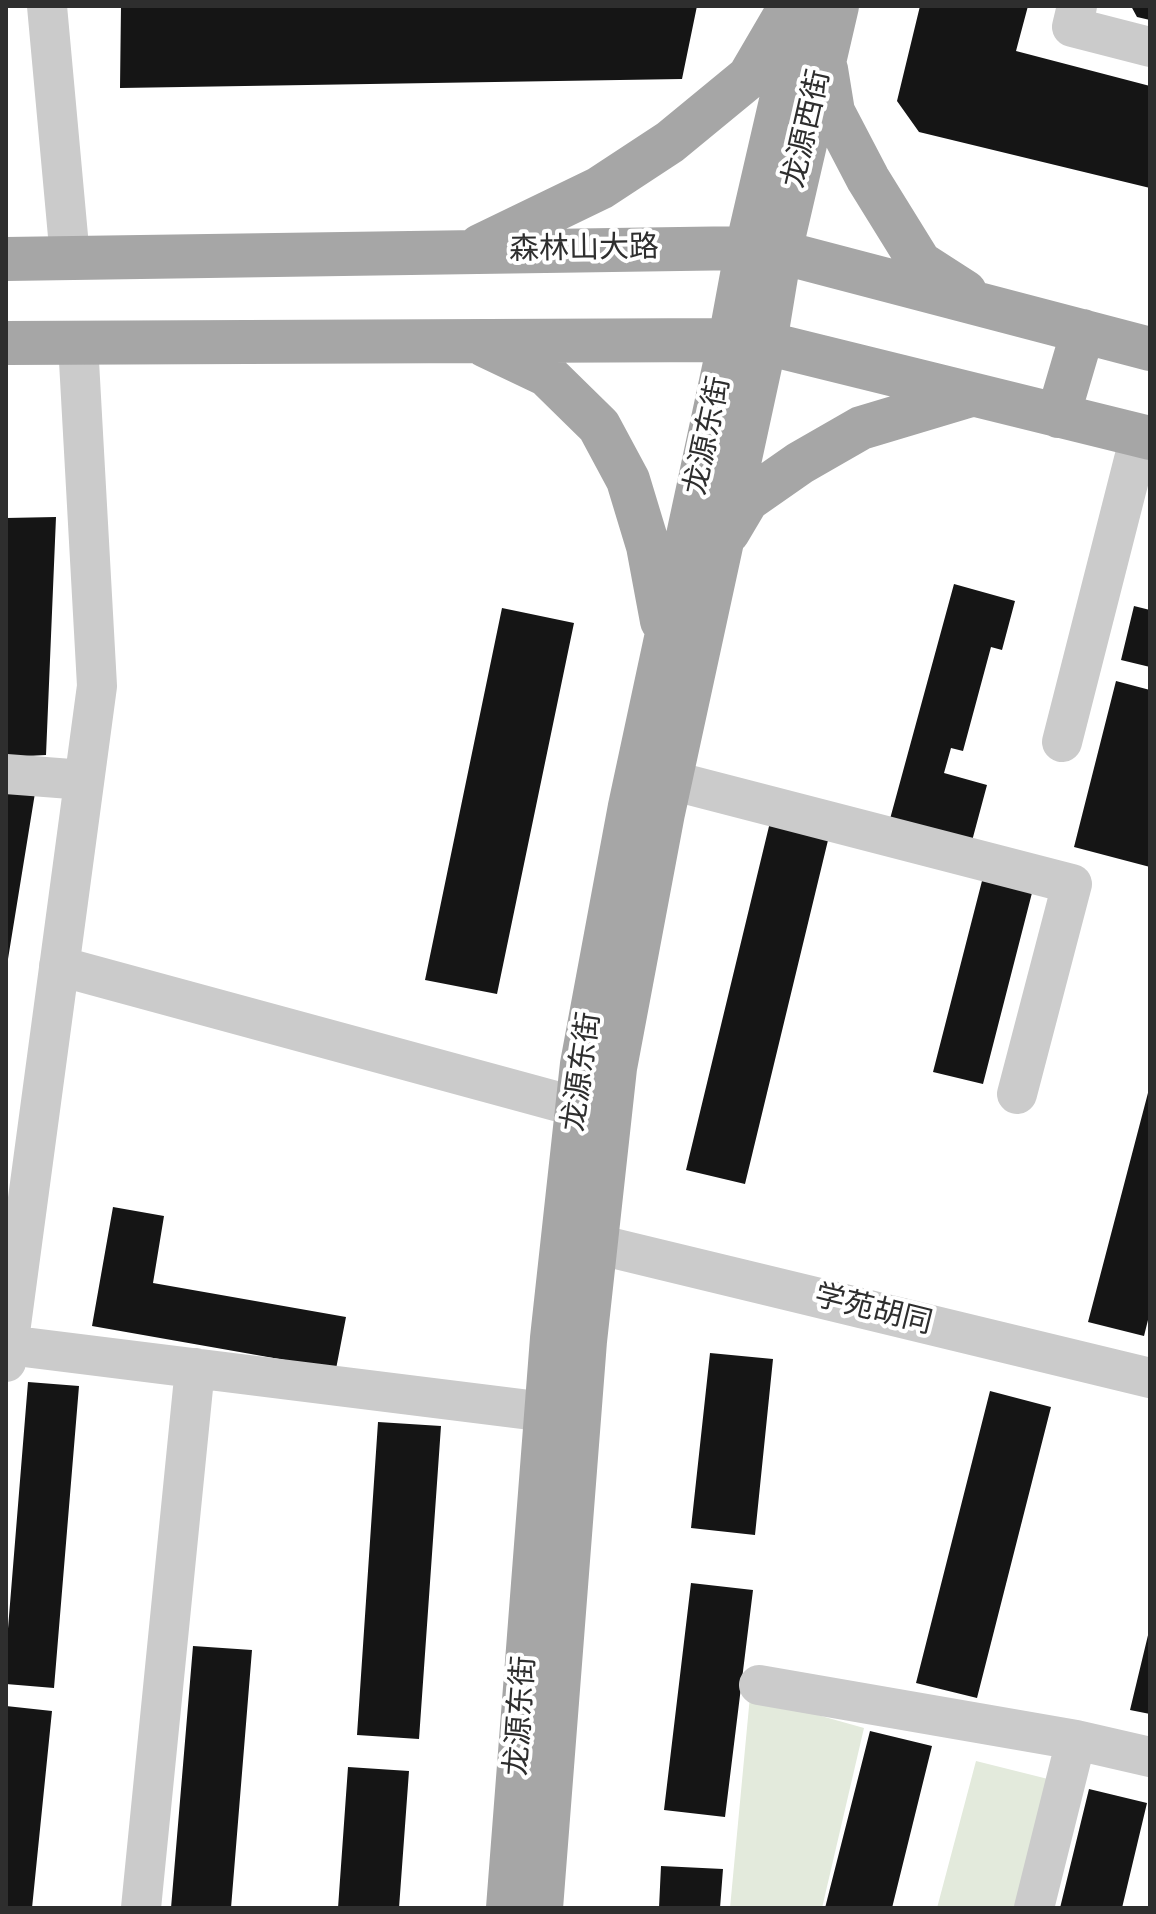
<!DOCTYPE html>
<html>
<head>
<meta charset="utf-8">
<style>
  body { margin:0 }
  #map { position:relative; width:1156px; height:1914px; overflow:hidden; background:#fff; font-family:"Sofia Sans Condensed",sans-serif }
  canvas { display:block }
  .frame { position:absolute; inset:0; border:8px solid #2e2e2e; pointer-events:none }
</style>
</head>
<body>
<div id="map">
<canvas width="1156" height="1914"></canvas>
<div class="frame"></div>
</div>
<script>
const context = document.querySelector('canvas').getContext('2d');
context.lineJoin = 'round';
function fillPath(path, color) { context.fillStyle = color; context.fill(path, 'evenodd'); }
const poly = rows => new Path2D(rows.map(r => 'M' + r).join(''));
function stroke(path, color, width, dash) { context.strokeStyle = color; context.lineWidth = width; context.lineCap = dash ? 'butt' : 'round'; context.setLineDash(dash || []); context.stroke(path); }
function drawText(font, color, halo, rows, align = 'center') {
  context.font = font + ' "Sofia Sans Condensed","Noto Sans SC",sans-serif'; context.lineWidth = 8; context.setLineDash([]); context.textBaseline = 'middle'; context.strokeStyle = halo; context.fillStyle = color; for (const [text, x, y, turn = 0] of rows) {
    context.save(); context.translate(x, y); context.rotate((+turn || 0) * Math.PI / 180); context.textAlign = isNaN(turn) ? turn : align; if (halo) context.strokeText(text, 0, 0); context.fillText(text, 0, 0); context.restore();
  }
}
const green = poly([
  [750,1696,864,1728,822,1908,730,1908],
  [976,1761,1048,1779,1016,1908,937,1908]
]);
const building = poly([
  [121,6,697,6,682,79,120,88],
  [920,6,1028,6,1016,51,1150,86,1150,188,919,132,897,101],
  [1131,6,1150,6,1150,20,1137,17],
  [56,517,46,755,6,757,6,518],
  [954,584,1015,601,1002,650,991,647,963,751,951,748,944,773,987,785,972,841,890,819],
  [1134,606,1150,610,1150,667,1121,660],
  [502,608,574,623,497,994,425,980],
  [1116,681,1150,690,1150,867,1074,847],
  [6,788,35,793,8,959,6,958],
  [771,818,830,832,745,1184,686,1170],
  [983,877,1033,889,983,1084,933,1072],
  [1149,1089,1150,1312,1144,1336,1088,1322],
  [113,1207,164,1216,153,1283,346,1317,336,1369,92,1326],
  [710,1353,773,1359,755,1535,691,1528],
  [28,1382,79,1386,54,1688,6,1684,6,1653],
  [990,1391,1051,1407,977,1698,916,1683],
  [378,1422,441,1426,419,1739,357,1735],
  [691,1583,753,1590,725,1817,664,1810],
  [1149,1631,1150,1631,1150,1714,1130,1710],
  [193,1646,252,1650,231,1908,171,1908],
  [6,1706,52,1711,32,1908,6,1908],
  [870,1731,932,1746,892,1908,825,1908],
  [348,1767,409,1771,399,1908,338,1908],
  [1089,1789,1147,1803,1122,1908,1060,1908],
  [661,1866,723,1869,720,1908,659,1908]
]);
const minor = poly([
  [47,6,70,258],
  [1077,6,1072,27,1150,47],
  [1062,742,1140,436],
  [6,774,84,780],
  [670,780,1072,884,1017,1094],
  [59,966,607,1115],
  [596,1244,1150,1378],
  [8,1345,546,1412],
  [6,1362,97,686,78,343],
  [759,1685,1076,1740,1150,1757],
  [141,1908,195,1368],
  [1034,1908,1076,1740]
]);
const major = poly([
  [826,69,833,112,868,179,920,263,965,292],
  [480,246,600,188,670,142,749,77,787,12],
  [6,259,747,248,780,252,1150,349],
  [6,343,730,340,765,343,1150,438],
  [486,346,547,375,599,426,628,480,648,546,662,621],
  [1058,416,1083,331],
  [728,532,747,500,800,463,861,428,971,395],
  [508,1908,552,1338,582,1064,630,806,730,340,747,248,803,6],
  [541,1908,585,1341,615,1068,663,813,765,343,780,252,837,6]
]);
const streetNames = [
  ["龙源西街",808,129,-77],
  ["森林山大路",584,250,-1],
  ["龙源东街",709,436,-78],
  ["龙源东街",583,1072,-82],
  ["学苑胡同",873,1311,14],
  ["龙源东街",522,1716,-86]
];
fillPath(green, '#e3eadc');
fillPath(building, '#151515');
stroke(minor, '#cbcbcb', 40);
stroke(major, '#a6a6a6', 44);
drawText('30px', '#2e2e2e', '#fff', streetNames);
</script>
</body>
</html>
